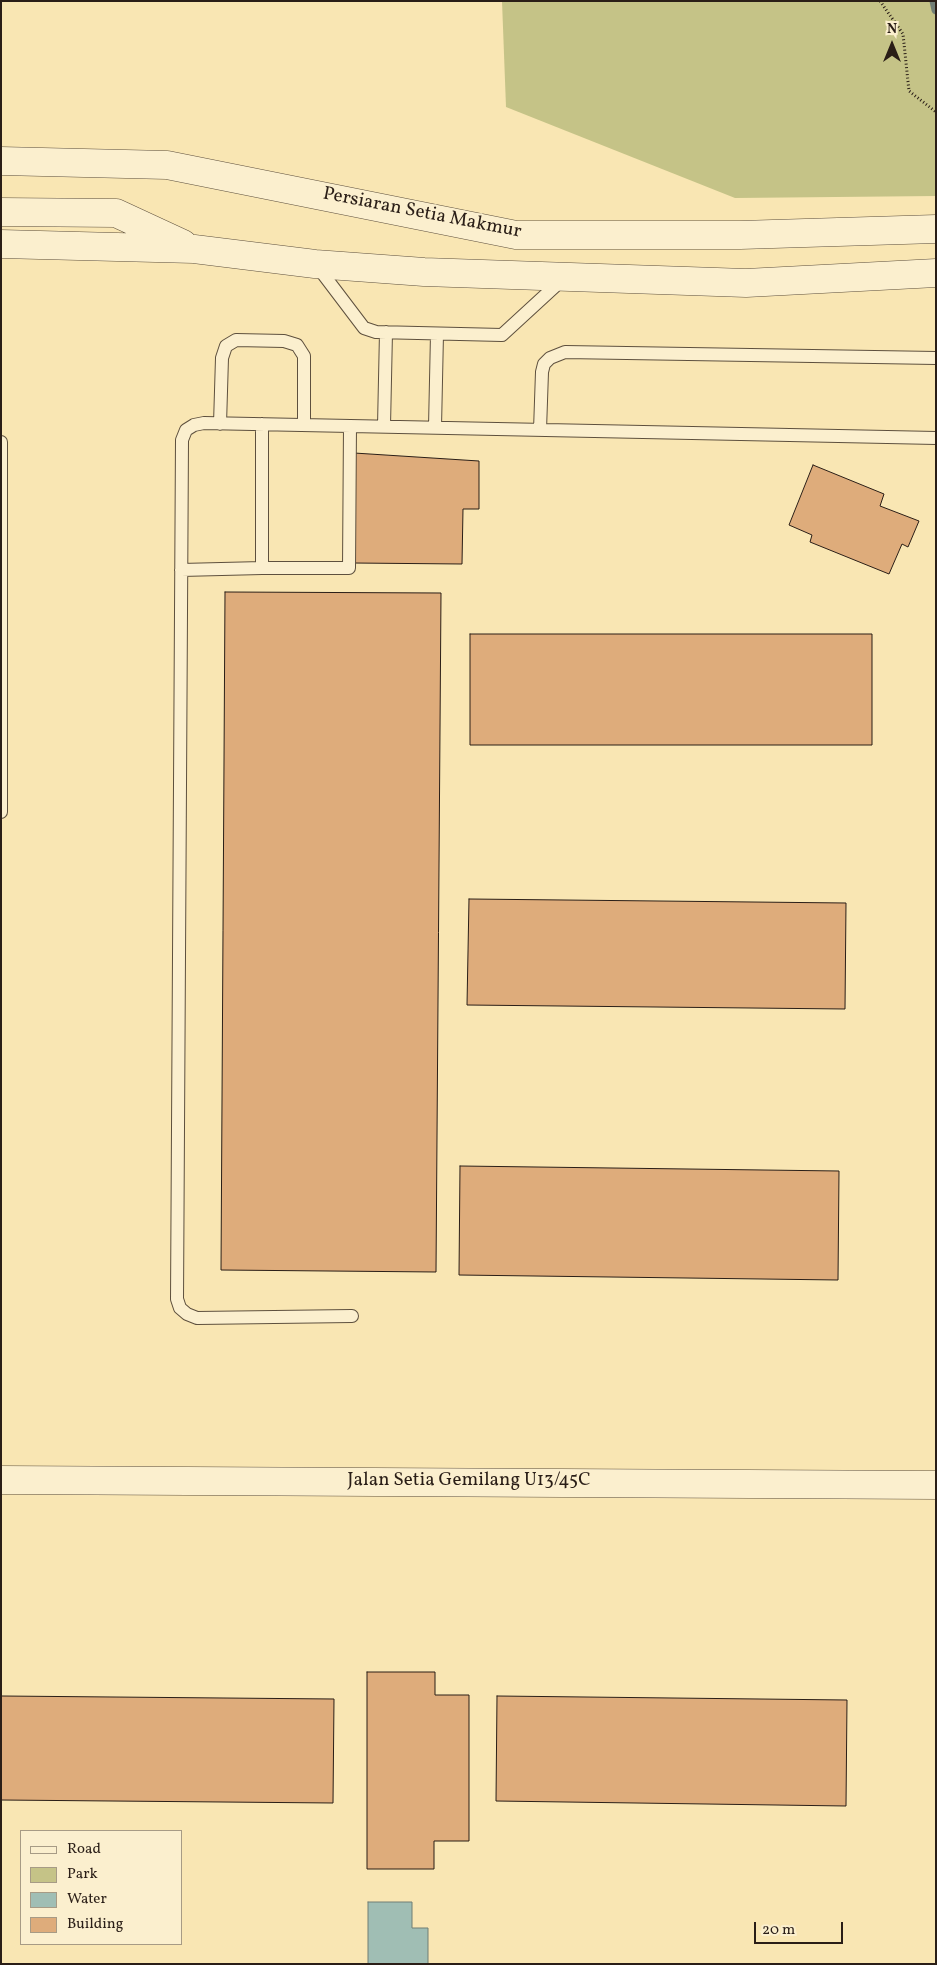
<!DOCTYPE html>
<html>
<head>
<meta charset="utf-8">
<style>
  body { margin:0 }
  #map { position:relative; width:937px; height:1965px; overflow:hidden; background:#f9e6b3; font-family:Vollkorn,serif }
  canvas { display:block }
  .frame { position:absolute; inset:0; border:2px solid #2a1e17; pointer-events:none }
  .legend { position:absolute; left:20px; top:1830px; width:162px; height:115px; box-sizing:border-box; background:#fbefce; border:1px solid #a79b85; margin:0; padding:6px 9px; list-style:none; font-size:15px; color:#2a1e17 }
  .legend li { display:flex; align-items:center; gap:10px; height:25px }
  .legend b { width:25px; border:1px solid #a79b85 }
  .north { position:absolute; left:867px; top:20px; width:50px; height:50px; -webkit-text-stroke:4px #fbefce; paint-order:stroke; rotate:0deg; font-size:14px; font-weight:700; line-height:20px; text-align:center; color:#2a1e17 }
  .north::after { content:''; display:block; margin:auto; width:18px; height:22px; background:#2a1e17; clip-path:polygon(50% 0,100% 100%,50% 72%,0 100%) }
  .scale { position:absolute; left:754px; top:1922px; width:89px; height:22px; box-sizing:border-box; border:2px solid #2a1e17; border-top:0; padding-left:6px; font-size:15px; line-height:18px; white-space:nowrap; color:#2a1e17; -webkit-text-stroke:4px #fbefce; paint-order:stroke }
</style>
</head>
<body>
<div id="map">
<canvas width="937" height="1965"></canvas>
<div class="frame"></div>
<ul class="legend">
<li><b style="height:6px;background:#fbefce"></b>Road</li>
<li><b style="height:14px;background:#c5c387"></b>Park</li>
<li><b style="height:14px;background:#a0beb4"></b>Water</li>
<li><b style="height:14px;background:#deac7b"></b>Building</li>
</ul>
<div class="north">N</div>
<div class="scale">20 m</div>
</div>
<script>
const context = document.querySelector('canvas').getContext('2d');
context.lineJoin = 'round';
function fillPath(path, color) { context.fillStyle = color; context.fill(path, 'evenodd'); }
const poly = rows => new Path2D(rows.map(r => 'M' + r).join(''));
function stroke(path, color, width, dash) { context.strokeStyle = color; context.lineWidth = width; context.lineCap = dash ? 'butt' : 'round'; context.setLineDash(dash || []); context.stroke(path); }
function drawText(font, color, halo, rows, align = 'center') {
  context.font = font + ' Vollkorn,serif'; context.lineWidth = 4; context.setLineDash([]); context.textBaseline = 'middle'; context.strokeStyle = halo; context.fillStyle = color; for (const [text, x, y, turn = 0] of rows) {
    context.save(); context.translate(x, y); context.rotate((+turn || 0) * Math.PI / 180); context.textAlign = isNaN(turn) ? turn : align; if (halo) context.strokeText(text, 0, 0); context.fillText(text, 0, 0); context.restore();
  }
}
const green = poly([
  [502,1,936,1,936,196,735,198,506,107]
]);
const water = poly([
  [368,1902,412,1902,412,1928,428,1928,428,1964,368,1964,368,1902]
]);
const stream = poly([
  [934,1,936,10]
]);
const building = poly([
  [354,453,479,461,479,509,463,509,462,564,353,563,354,453],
  [813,465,884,494,880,506,919,521,908,547,902,544,889,574,810,542,812,535,789,525,813,465],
  [225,592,441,593,436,1272,221,1270,225,592],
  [470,634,872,634,872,745,470,745,470,634],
  [469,899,846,903,845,1009,467,1005,469,899],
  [460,1166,839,1171,838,1280,459,1275,460,1166],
  [367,1672,435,1672,435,1695,469,1695,469,1841,434,1841,434,1869,367,1869,367,1672],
  [1,1696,334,1699,333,1803,1,1800,1,1696],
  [497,1696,847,1700,846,1806,496,1801,497,1696]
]);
const path = poly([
  [880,1,903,34,909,91,936,112]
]);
const service = poly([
  [317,266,364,328,376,332,502,335,564,278],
  [220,424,222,358,226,346,236,340,284,341,297,345,304,356,304,425],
  [384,426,386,332],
  [435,427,437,334],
  [540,430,542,372,544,364,550,358,565,352,936,358],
  [1,442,1,812],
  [262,568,349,568,350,426],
  [181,570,262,568,262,424],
  [352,1316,197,1318,187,1314,180,1308,177,1299,182,440,186,430,194,425,204,423,936,438]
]);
const tertiary = poly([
  [1,161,167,165,516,235,740,235,936,229],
  [1,212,116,213,183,244],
  [1,244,194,249,315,264,424,272,746,283,936,273],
  [1,1480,936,1485]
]);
const streetNames = [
  ["Persiaran Setia Makmur",422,214,11],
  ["Jalan Setia Gemilang U13/45C",469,1482]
];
fillPath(green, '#c5c387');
fillPath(water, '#a0beb4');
stroke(water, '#717e75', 1);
stroke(stream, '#717e75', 9);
fillPath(building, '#deac7b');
stroke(building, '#2a1e17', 1);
stroke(service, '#5e503e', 14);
stroke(tertiary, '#5e503e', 29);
stroke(path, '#2a1e17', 3, [1, 2.5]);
stroke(service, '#fbefce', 12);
stroke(tertiary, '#fbefce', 28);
drawText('19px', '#2a1e17', '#fbefce', streetNames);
</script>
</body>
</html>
